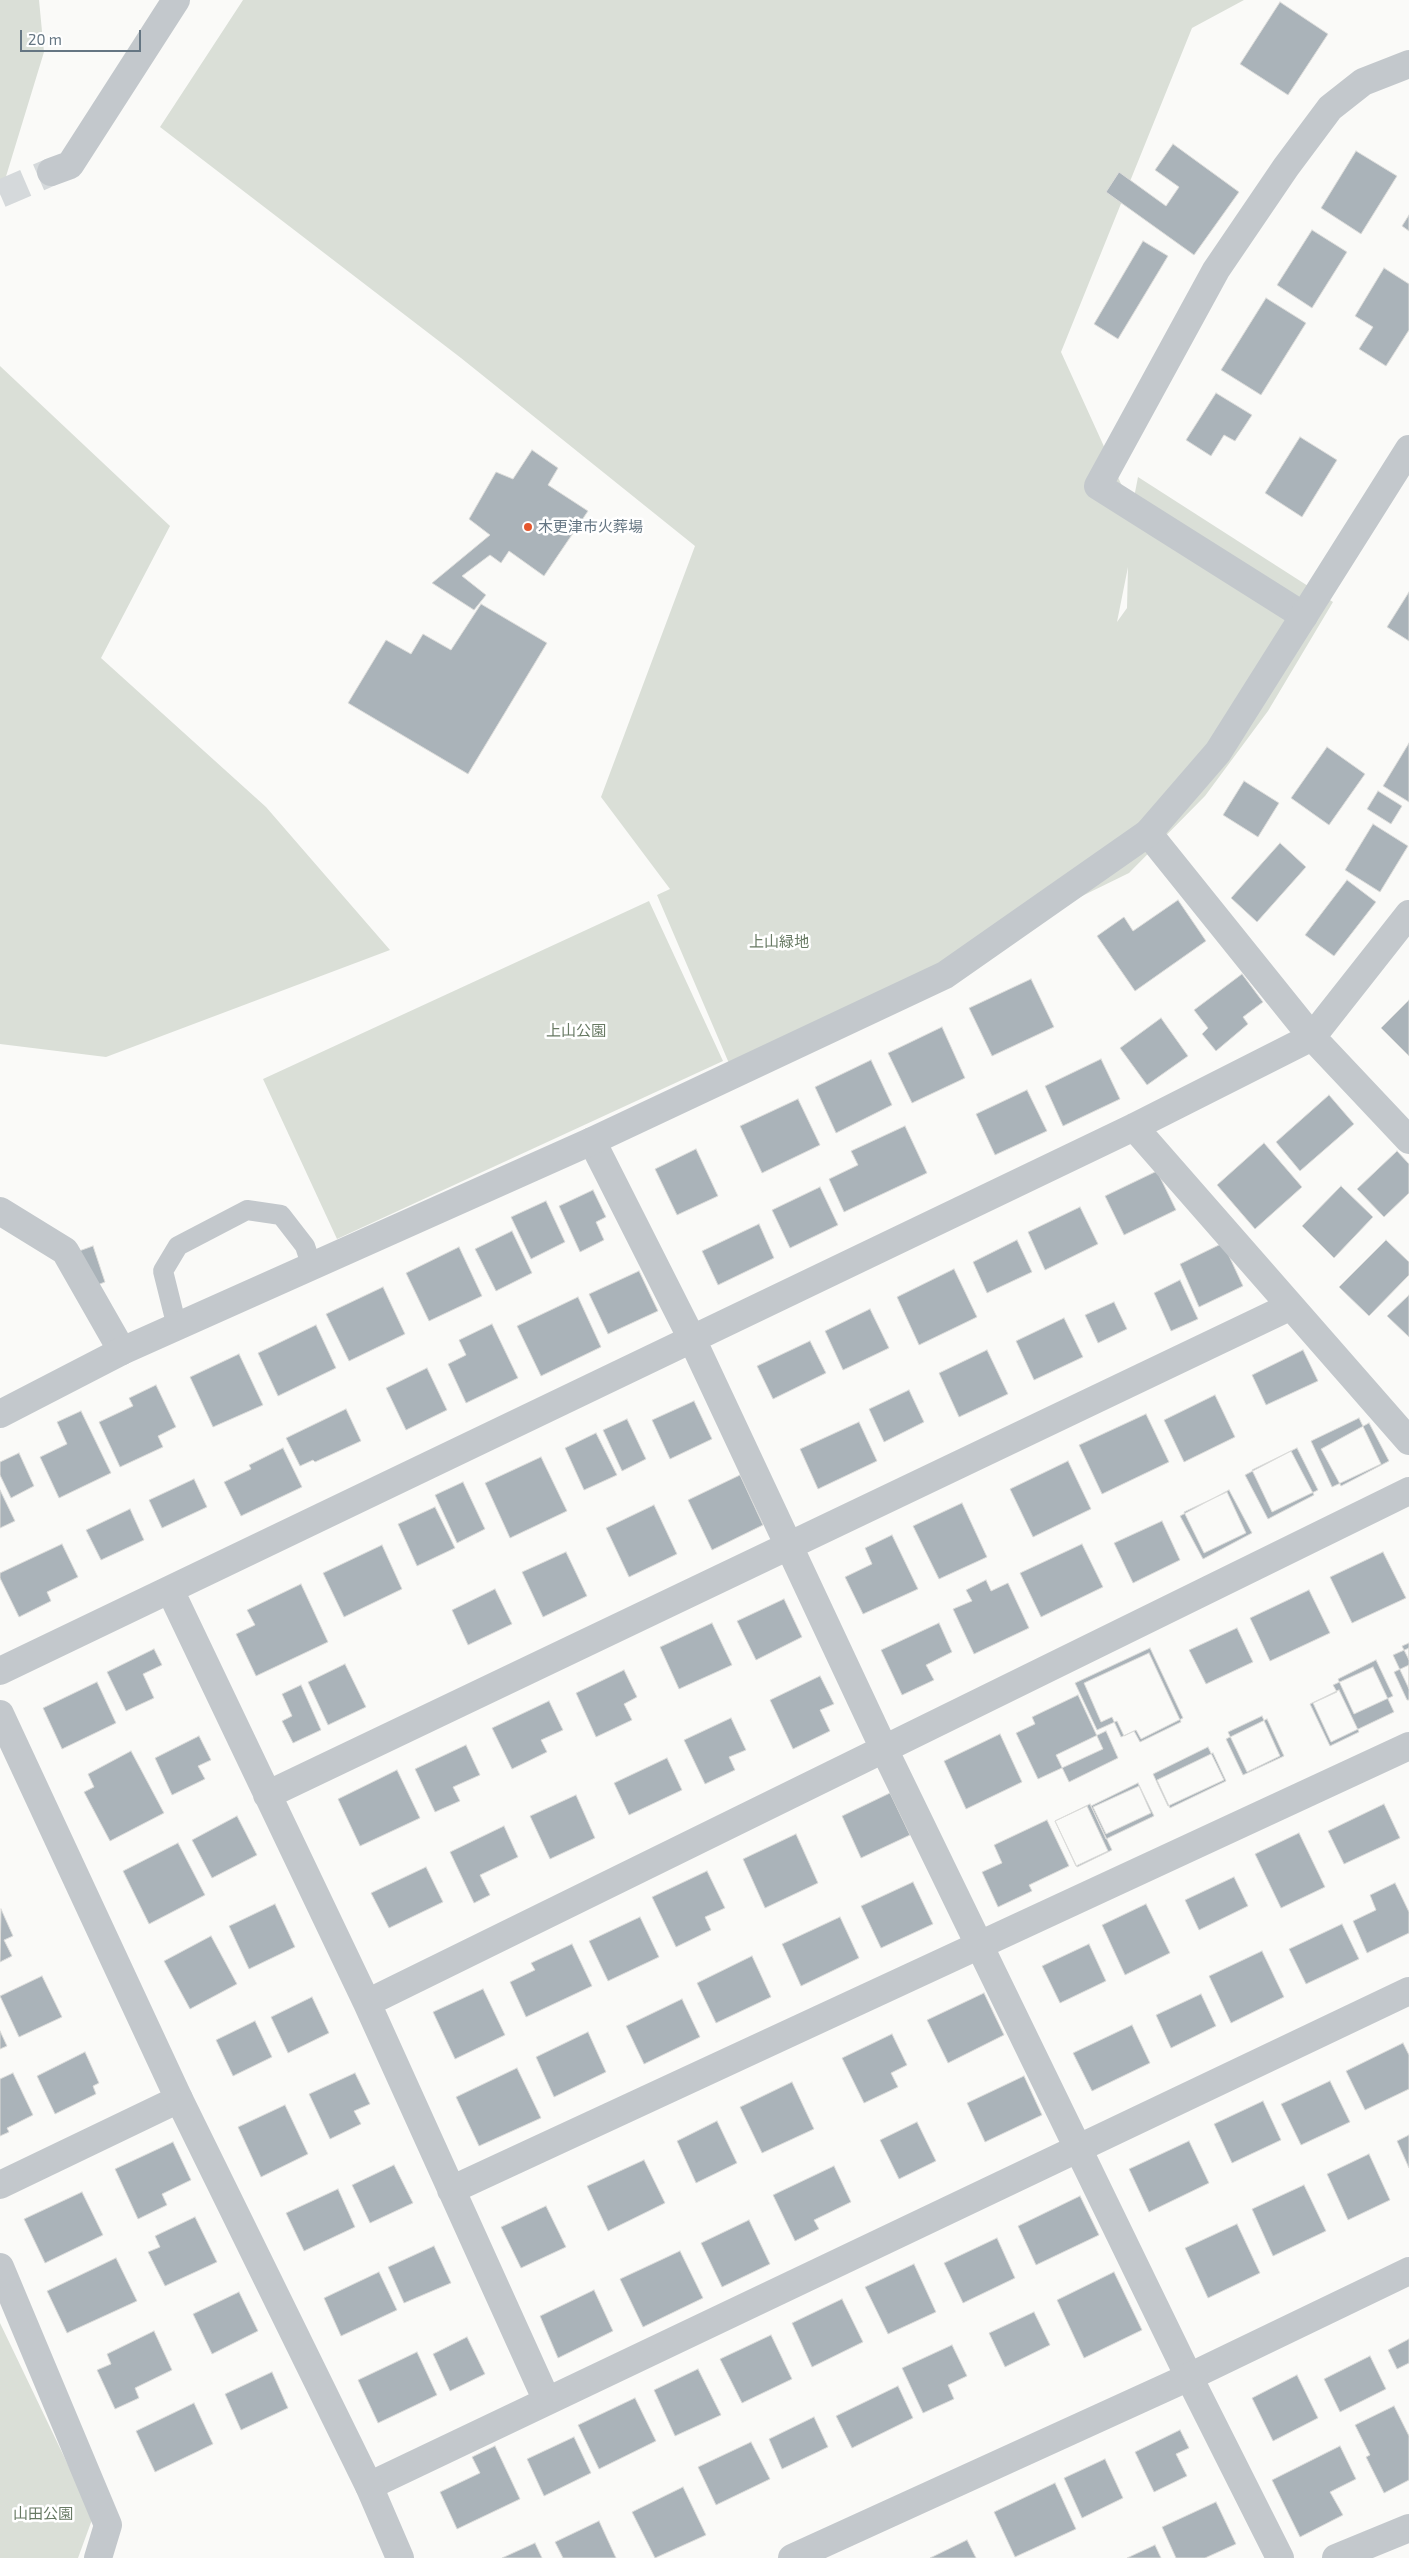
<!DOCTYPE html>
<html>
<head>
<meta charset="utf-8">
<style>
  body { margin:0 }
  #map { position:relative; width:1409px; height:2558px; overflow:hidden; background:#fafaf8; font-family:"Exo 2",sans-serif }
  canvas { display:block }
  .scale { position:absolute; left:20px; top:30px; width:121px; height:22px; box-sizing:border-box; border:2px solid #657683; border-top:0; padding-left:6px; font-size:15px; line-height:18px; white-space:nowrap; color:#657683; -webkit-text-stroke:4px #fff; paint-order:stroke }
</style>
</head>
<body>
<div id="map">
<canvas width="1409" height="2558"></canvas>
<div class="scale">20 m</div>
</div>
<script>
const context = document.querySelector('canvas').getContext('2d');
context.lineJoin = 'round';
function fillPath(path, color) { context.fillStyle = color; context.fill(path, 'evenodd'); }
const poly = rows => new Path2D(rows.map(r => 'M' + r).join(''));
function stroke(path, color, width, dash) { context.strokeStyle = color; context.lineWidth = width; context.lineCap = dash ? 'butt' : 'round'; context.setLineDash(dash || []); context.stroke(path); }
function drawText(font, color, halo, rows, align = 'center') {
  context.font = font + ' "Exo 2","Noto Sans JP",sans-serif'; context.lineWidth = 5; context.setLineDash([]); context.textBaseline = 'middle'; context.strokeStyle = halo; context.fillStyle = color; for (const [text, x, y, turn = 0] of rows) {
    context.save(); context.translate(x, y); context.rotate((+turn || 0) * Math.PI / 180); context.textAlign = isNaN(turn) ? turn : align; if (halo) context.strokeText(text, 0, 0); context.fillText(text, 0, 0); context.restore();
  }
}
const green = poly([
  [0,0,39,0,44,52,0,196],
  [243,0,1244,0,1192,28,1061,352,1132,508,1138,477,1333,602,1268,711,1205,796,1129,873,731,1068,657,895,670,889,601,797,695,546,461,358,160,127],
  [1128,567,1127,608,1117,622],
  [0,366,170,526,101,658,266,807,390,950,106,1057,0,1044],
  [649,901,723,1061,337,1239,263,1079],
  [0,2323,93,2517,78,2558,0,2558]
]);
const building = poly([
  [1280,2,1328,34,1288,95,1240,64,1280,2],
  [1173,144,1239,192,1194,255,1106,192,1119,172,1166,206,1179,187,1155,170,1173,144],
  [1356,151,1397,176,1361,234,1321,208,1356,151],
  [1409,215,1409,231,1402,226,1409,215],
  [1312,230,1347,252,1312,308,1277,285,1312,230],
  [1143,241,1168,256,1118,339,1094,324,1143,241],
  [1384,268,1409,284,1409,330,1386,366,1359,349,1373,327,1355,316,1384,268],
  [1266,298,1306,323,1261,395,1221,370,1266,298],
  [1216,393,1252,415,1235,441,1224,435,1211,456,1186,440,1216,393],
  [1300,437,1337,460,1302,517,1265,493,1300,437],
  [532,450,558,468,548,485,588,511,544,576,509,551,501,563,490,555,462,576,486,595,474,610,432,583,490,535,469,519,496,472,513,479,532,450],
  [1409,592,1409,641,1387,627,1409,592],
  [481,604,547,643,468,774,348,703,386,640,411,654,423,634,451,650,481,604],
  [1409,743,1409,802,1383,786,1409,743],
  [1327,747,1365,774,1329,825,1291,798,1327,747],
  [1244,781,1279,803,1258,837,1223,815,1244,781],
  [1378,791,1402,806,1391,824,1367,809,1378,791],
  [1373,824,1408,846,1380,892,1345,870,1373,824],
  [1280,843,1306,867,1257,922,1231,898,1280,843],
  [1347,880,1376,902,1334,956,1305,935,1347,880],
  [1178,900,1206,941,1135,991,1097,936,1124,917,1133,931,1178,900],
  [1242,974,1263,1002,1243,1017,1248,1024,1216,1051,1202,1034,1208,1028,1194,1010,1242,974],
  [1031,979,1054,1027,992,1056,969,1008,1031,979],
  [1409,1000,1409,1056,1381,1028,1409,1000],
  [1161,1018,1188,1056,1147,1085,1120,1048,1161,1018],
  [942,1027,965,1078,912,1103,888,1053,942,1027],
  [1101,1059,1120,1099,1063,1126,1045,1086,1101,1059],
  [871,1060,892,1105,836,1133,815,1087,871,1060],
  [1027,1090,1047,1131,995,1155,976,1114,1027,1090],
  [1329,1095,1354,1124,1300,1171,1276,1142,1329,1095],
  [798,1099,820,1145,762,1173,740,1126,798,1099],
  [905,1126,927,1173,844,1212,829,1179,858,1165,851,1151,905,1126],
  [1264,1143,1302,1187,1255,1229,1217,1185,1264,1143],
  [696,1149,718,1196,677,1215,655,1169,696,1149],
  [1397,1151,1409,1164,1409,1193,1384,1217,1357,1189,1397,1151],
  [1157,1171,1176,1210,1124,1235,1105,1196,1157,1171],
  [1341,1186,1373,1217,1334,1258,1302,1226,1341,1186],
  [820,1187,838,1225,790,1248,772,1210,820,1187],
  [593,1190,606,1217,596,1222,604,1240,580,1252,559,1206,593,1190],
  [546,1201,565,1242,531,1259,511,1217,546,1201],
  [1080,1207,1098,1244,1045,1270,1028,1232,1080,1207],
  [759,1224,774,1258,718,1285,702,1251,759,1224],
  [512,1231,532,1273,496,1291,475,1249,512,1231],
  [1017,1240,1032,1272,987,1293,973,1262,1017,1240],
  [1386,1240,1409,1262,1409,1275,1369,1316,1339,1287,1386,1240],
  [1223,1243,1243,1286,1199,1307,1180,1264,1223,1243],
  [93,1246,105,1282,92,1287,79,1251,93,1246],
  [459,1247,482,1296,429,1321,406,1273,459,1247],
  [954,1269,977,1317,919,1345,897,1297,954,1269],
  [639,1271,658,1311,608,1334,589,1294,639,1271],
  [1180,1280,1198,1319,1171,1331,1154,1293,1180,1280],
  [383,1287,405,1334,349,1361,326,1314,383,1287],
  [1409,1295,1409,1337,1387,1316,1409,1295],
  [578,1297,601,1347,541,1376,517,1326,578,1297],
  [1114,1302,1127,1329,1098,1343,1085,1315,1114,1302],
  [870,1309,889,1348,843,1370,825,1331,870,1309],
  [1064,1318,1083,1357,1034,1380,1016,1341,1064,1318],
  [492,1324,518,1378,466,1403,448,1364,466,1355,459,1340,492,1324],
  [316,1325,336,1368,278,1396,258,1353,316,1325],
  [810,1341,826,1373,773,1399,757,1366,810,1341],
  [987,1350,1008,1394,959,1417,939,1373,987,1350],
  [1303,1350,1318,1381,1266,1405,1252,1375,1303,1350],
  [239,1354,263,1405,213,1427,190,1377,239,1354],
  [427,1368,447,1410,406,1430,386,1388,427,1368],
  [156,1385,176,1427,158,1436,163,1447,120,1467,99,1422,133,1406,129,1398,156,1385],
  [909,1390,924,1422,884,1442,869,1409,909,1390],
  [1215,1395,1235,1437,1184,1462,1164,1420,1215,1395],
  [694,1401,712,1439,670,1459,652,1420,694,1401],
  [346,1409,361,1441,315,1462,313,1460,300,1466,286,1438,346,1409],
  [81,1411,111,1473,59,1498,40,1457,67,1444,57,1422,81,1411],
  [1146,1414,1169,1462,1102,1494,1079,1445,1146,1414],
  [1359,1418,1381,1464,1332,1487,1311,1441,1359,1418],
  [627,1419,646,1459,622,1471,603,1430,627,1419],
  [859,1422,877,1461,818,1489,800,1449,859,1422],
  [1369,1423,1389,1461,1341,1486,1321,1449,1369,1423],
  [596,1433,617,1475,584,1490,565,1448,596,1433],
  [283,1448,302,1487,241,1516,224,1482,251,1469,249,1465,283,1448],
  [1297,1448,1318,1490,1272,1512,1252,1470,1297,1448],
  [1291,1451,1314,1495,1268,1519,1245,1475,1291,1451],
  [19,1453,34,1486,11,1498,0,1475,0,1462,19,1453],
  [541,1457,567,1511,510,1538,485,1483,541,1457],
  [1068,1461,1091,1509,1033,1537,1010,1489,1068,1461],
  [740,1475,763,1525,712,1550,688,1500,740,1475],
  [194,1479,207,1507,162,1528,149,1500,194,1479],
  [463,1482,485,1529,457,1543,435,1495,463,1482],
  [0,1490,15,1521,0,1528,0,1490],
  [1229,1490,1252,1533,1203,1559,1180,1516,1229,1490],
  [1227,1492,1246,1533,1204,1553,1184,1512,1227,1492],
  [962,1503,987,1557,939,1579,913,1526,962,1503],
  [654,1505,677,1554,629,1577,606,1528,654,1505],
  [435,1507,455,1548,417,1566,398,1524,435,1507],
  [130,1509,144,1540,101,1560,86,1530,130,1509],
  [1162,1521,1180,1560,1133,1583,1114,1543,1162,1521],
  [892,1535,918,1589,863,1614,845,1577,872,1564,865,1548,892,1535],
  [62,1544,78,1577,47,1592,51,1601,19,1617,0,1578,0,1573,62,1544],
  [1082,1544,1103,1587,1041,1617,1020,1573,1082,1544],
  [382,1545,402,1589,344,1617,323,1573,382,1545],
  [566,1552,587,1596,543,1617,522,1572,566,1552],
  [1383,1552,1406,1598,1352,1623,1330,1577,1383,1552],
  [986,1580,991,1591,1008,1583,1029,1628,974,1654,953,1609,972,1601,966,1590,986,1580],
  [301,1584,328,1642,256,1676,236,1634,255,1625,247,1610,301,1584],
  [495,1589,512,1624,468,1645,452,1610,495,1589],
  [1309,1590,1330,1633,1270,1661,1250,1618,1309,1590],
  [784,1599,802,1637,756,1660,737,1621,784,1599],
  [712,1623,732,1665,679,1689,660,1647,712,1623],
  [939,1623,952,1652,926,1665,934,1680,902,1695,881,1650,939,1623],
  [1237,1628,1253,1662,1206,1684,1189,1650,1237,1628],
  [1409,1643,1409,1660,1402,1646,1409,1643],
  [1150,1648,1183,1718,1141,1739,1136,1730,1124,1736,1117,1721,1097,1730,1075,1683,1150,1648],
  [1409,1648,1409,1689,1393,1655,1409,1648],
  [154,1649,162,1665,143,1674,154,1698,126,1711,107,1672,154,1649],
  [1149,1653,1181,1722,1140,1742,1134,1731,1121,1737,1112,1717,1101,1722,1084,1683,1149,1653],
  [1376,1660,1393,1696,1354,1714,1338,1679,1376,1660],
  [345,1664,366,1707,328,1725,308,1682,345,1664],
  [1409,1665,1409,1700,1407,1700,1394,1672,1409,1665],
  [1373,1667,1394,1712,1331,1742,1313,1703,1337,1692,1333,1685,1373,1667],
  [624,1670,637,1697,624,1704,632,1720,596,1737,576,1693,624,1670],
  [820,1676,834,1704,820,1710,830,1731,793,1749,770,1700,820,1676],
  [97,1682,116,1723,62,1749,43,1708,97,1682],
  [301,1685,321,1730,293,1743,282,1721,292,1716,282,1694,301,1685],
  [1339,1690,1359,1732,1330,1746,1310,1704,1339,1690],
  [1078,1695,1103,1749,1038,1779,1016,1733,1035,1724,1032,1717,1078,1695],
  [549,1701,563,1730,541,1740,547,1752,512,1769,492,1728,549,1701],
  [1262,1716,1280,1756,1247,1772,1228,1732,1262,1716],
  [731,1718,746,1750,729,1757,735,1770,705,1784,684,1740,731,1718],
  [1267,1719,1284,1756,1243,1775,1226,1739,1267,1719],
  [1106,1731,1118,1758,1069,1782,1056,1755,1106,1731],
  [1000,1734,1022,1782,966,1809,944,1761,1000,1734],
  [199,1736,211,1760,198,1766,205,1779,172,1795,155,1758,199,1736],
  [466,1745,480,1775,453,1787,460,1801,435,1812,415,1769,466,1745],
  [1208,1747,1224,1780,1168,1806,1153,1774,1208,1747],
  [131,1751,164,1813,110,1841,84,1792,94,1787,88,1774,131,1751],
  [1213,1753,1226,1781,1170,1808,1157,1780,1213,1753],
  [667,1758,682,1790,629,1815,614,1783,667,1758],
  [397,1770,420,1818,360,1846,338,1799,397,1770],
  [1138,1783,1154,1816,1106,1839,1091,1806,1138,1783],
  [1139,1786,1151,1813,1106,1834,1093,1807,1139,1786],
  [890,1793,910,1835,861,1858,842,1816,890,1793],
  [576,1795,595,1838,550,1859,530,1816,576,1795],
  [1090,1804,1112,1850,1077,1867,1055,1821,1090,1804],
  [1384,1804,1400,1838,1344,1864,1328,1831,1384,1804],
  [1087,1806,1108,1851,1076,1866,1055,1821,1087,1806],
  [237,1816,257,1855,212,1878,192,1840,237,1816],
  [1047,1820,1069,1866,1029,1885,1032,1891,998,1907,982,1872,1002,1863,994,1845,1047,1820],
  [504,1826,518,1857,480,1875,490,1895,474,1903,450,1852,504,1826],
  [1299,1833,1325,1887,1281,1908,1255,1854,1299,1833],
  [796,1834,818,1883,765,1908,743,1859,796,1834],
  [178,1843,205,1895,149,1924,123,1871,178,1843],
  [426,1867,443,1902,389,1928,371,1893,426,1867],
  [707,1871,725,1908,705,1917,711,1930,676,1947,652,1897,707,1871],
  [1234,1877,1248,1906,1199,1930,1185,1900,1234,1877],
  [913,1882,933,1924,881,1948,861,1906,913,1882],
  [1395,1883,1409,1912,1409,1933,1367,1953,1353,1921,1376,1910,1370,1895,1395,1883],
  [275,1904,295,1947,249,1969,229,1926,275,1904],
  [1146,1904,1170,1953,1125,1975,1102,1925,1146,1904],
  [1,1909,13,1936,4,1940,12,1956,0,1962,1,1909],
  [640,1917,659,1957,608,1981,589,1941,640,1917],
  [840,1917,859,1958,801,1986,782,1944,840,1917],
  [1342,1924,1359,1959,1306,1984,1289,1949,1342,1924],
  [211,1936,237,1984,190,2009,164,1961,211,1936],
  [572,1944,592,1986,526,2017,510,1982,535,1970,531,1963,572,1944],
  [1089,1944,1106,1981,1060,2003,1042,1966,1089,1944],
  [1262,1951,1284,1997,1231,2023,1209,1976,1262,1951],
  [752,1956,771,1997,716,2023,697,1983,752,1956],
  [42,1976,62,2017,19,2037,0,1996,42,1976],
  [483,1989,505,2035,455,2059,433,2012,483,1989],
  [984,1993,1004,2035,948,2063,927,2020,984,1993],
  [1201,1994,1216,2026,1171,2048,1156,2015,1201,1994],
  [312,1997,329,2033,288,2053,271,2017,312,1997],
  [682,1999,700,2037,644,2064,626,2026,682,1999],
  [255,2021,272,2057,233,2076,216,2040,255,2021],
  [1132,2025,1150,2063,1092,2091,1073,2053,1132,2025],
  [0,2031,7,2046,0,2049,0,2031],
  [588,2032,606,2072,554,2097,536,2057,588,2032],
  [892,2034,907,2065,891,2073,898,2087,864,2103,842,2058,892,2034],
  [1403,2043,1409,2055,1409,2089,1365,2110,1346,2071,1403,2043],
  [85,2052,99,2083,93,2086,96,2094,55,2114,37,2076,85,2052],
  [517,2068,541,2118,479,2146,456,2097,517,2068],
  [13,2073,33,2115,7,2128,9,2132,0,2136,0,2079,13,2073],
  [355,2073,370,2104,354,2111,361,2124,330,2139,309,2094,355,2073],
  [1024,2076,1042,2115,985,2142,967,2103,1024,2076],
  [1330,2081,1350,2122,1301,2145,1281,2104,1330,2081],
  [792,2082,814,2129,762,2153,740,2107,792,2082],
  [1263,2101,1281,2140,1232,2163,1214,2124,1263,2101],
  [285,2105,308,2154,261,2177,238,2127,285,2105],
  [717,2121,737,2163,696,2183,677,2141,717,2121],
  [917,2122,936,2161,899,2179,880,2140,917,2122],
  [1409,2135,1409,2168,1397,2141,1409,2135],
  [1189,2141,1209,2183,1149,2212,1129,2169,1189,2141],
  [173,2142,191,2180,162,2194,167,2205,138,2219,115,2169,173,2142],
  [1369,2154,1390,2200,1348,2220,1327,2174,1369,2154],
  [644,2160,665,2203,608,2231,587,2186,644,2160],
  [394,2165,413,2203,370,2223,352,2185,394,2165],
  [834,2166,851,2202,814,2220,819,2229,795,2241,773,2195,834,2166],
  [1304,2185,1326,2231,1273,2256,1252,2209,1304,2185],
  [338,2189,355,2227,304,2251,286,2213,338,2189],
  [82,2192,103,2235,45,2263,24,2219,82,2192],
  [1080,2196,1099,2235,1036,2265,1018,2226,1080,2196],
  [546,2206,566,2247,521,2268,501,2227,546,2206],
  [195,2217,217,2262,165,2286,148,2252,160,2247,155,2236,195,2217],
  [749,2220,770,2264,722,2287,701,2243,749,2220],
  [1237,2224,1260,2273,1208,2298,1185,2248,1237,2224],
  [997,2238,1015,2278,963,2303,944,2263,997,2238],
  [434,2246,451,2283,404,2303,388,2267,434,2246],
  [680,2251,703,2298,643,2327,620,2279,680,2251],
  [116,2258,137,2301,67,2333,47,2291,116,2258],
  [914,2264,936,2312,888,2334,865,2287,914,2264],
  [379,2272,397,2310,341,2336,324,2298,379,2272],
  [1114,2272,1142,2330,1084,2358,1057,2300,1114,2272],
  [594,2290,613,2331,558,2358,540,2316,594,2290],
  [239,2292,258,2331,212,2354,193,2314,239,2292],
  [842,2299,863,2342,812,2367,792,2323,842,2299],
  [1034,2312,1050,2345,1005,2367,989,2333,1034,2312],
  [154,2331,172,2370,135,2388,139,2398,115,2409,97,2370,111,2364,107,2354,154,2331],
  [771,2335,792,2379,742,2403,720,2359,771,2335],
  [467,2337,485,2374,450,2391,433,2354,467,2337],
  [1409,2339,1409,2363,1397,2369,1388,2350,1409,2339],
  [952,2345,967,2376,948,2385,954,2399,923,2413,902,2368,952,2345],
  [417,2352,437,2395,378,2423,358,2380,417,2352],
  [1370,2356,1386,2389,1340,2412,1324,2379,1370,2356],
  [698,2369,721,2415,675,2436,654,2390,698,2369],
  [272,2372,288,2408,241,2430,225,2394,272,2372],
  [1297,2375,1318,2418,1273,2441,1252,2398,1297,2375],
  [898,2386,913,2418,852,2448,836,2416,898,2386],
  [635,2398,656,2441,599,2469,578,2425,635,2398],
  [194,2403,213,2444,155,2472,136,2431,194,2403],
  [1394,2406,1409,2436,1409,2480,1384,2493,1366,2457,1370,2455,1355,2425,1394,2406],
  [814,2417,828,2447,782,2469,769,2439,814,2417],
  [1180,2430,1189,2448,1176,2454,1187,2476,1154,2492,1135,2452,1180,2430],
  [574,2437,591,2473,544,2496,527,2459,574,2437],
  [751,2442,770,2479,716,2505,698,2467,751,2442],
  [495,2446,520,2499,457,2529,440,2492,480,2473,472,2457,495,2446],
  [1340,2446,1356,2479,1330,2492,1343,2515,1300,2537,1272,2480,1340,2446],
  [1105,2459,1123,2498,1082,2518,1064,2478,1105,2459],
  [1055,2483,1076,2529,1015,2557,994,2512,1055,2483],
  [683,2487,706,2535,655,2558,632,2512,683,2487],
  [1216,2502,1236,2544,1205,2558,1176,2558,1162,2527,1216,2502],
  [599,2521,616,2558,563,2558,555,2542,599,2521],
  [967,2540,976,2558,930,2558,967,2540],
  [535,2543,542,2558,502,2558,535,2543],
  [1155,2545,1161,2558,1127,2558,1155,2545]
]);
const minorTunnel = poly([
  [0,194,51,172]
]);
const service = poly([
  [177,1327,163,1271,178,1246,247,1210,281,1215,305,1246,312,1267]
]);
const minor = poly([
  [51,172,70,165,176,0],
  [1304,616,1098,486,1216,270,1286,167,1330,108,1363,82,1409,64],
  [1148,833,1312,1037,1409,1140],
  [1134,1127,1409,1441],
  [592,1141,692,1339,884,1749,1189,2377,1280,2558],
  [0,1211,65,1251,122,1351],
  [170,1590,367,2003,547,2401],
  [0,1671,1134,1127,1312,1037,1409,914],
  [267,1795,1289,1307],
  [367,2003,1409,1491],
  [0,2185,179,2099],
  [451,2190,1409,1746],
  [0,2267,108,2525,98,2558],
  [369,2486,1409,1991],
  [1336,2558,1409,2528]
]);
const tertiary = poly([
  [0,1414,122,1351,592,1141,945,975,1148,833,1218,752,1409,449],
  [0,1714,179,2099,369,2486,400,2558],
  [792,2558,1189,2377,1409,2271]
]);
const markers = [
  [528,527,5,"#e4572e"]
];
const poiNames = [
  ["木更津市火葬場",538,527]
];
const parkNames = [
  ["上山緑地",779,942],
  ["上山公園",576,1031],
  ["山田公園",43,2514]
];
fillPath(green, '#dadfd7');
fillPath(building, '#aab3b9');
stroke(building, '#dcdcda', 1);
stroke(minorTunnel, '#d5d9db', 28, [28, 14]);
stroke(service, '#c3c8cc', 20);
stroke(minor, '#c3c8cc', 28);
stroke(tertiary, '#c3c8cc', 28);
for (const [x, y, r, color] of markers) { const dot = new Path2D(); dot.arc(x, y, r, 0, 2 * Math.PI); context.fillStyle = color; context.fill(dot); stroke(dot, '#fff', 2); }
drawText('15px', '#657683', '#fff', poiNames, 'left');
drawText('15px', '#687a64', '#fff', parkNames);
</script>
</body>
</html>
